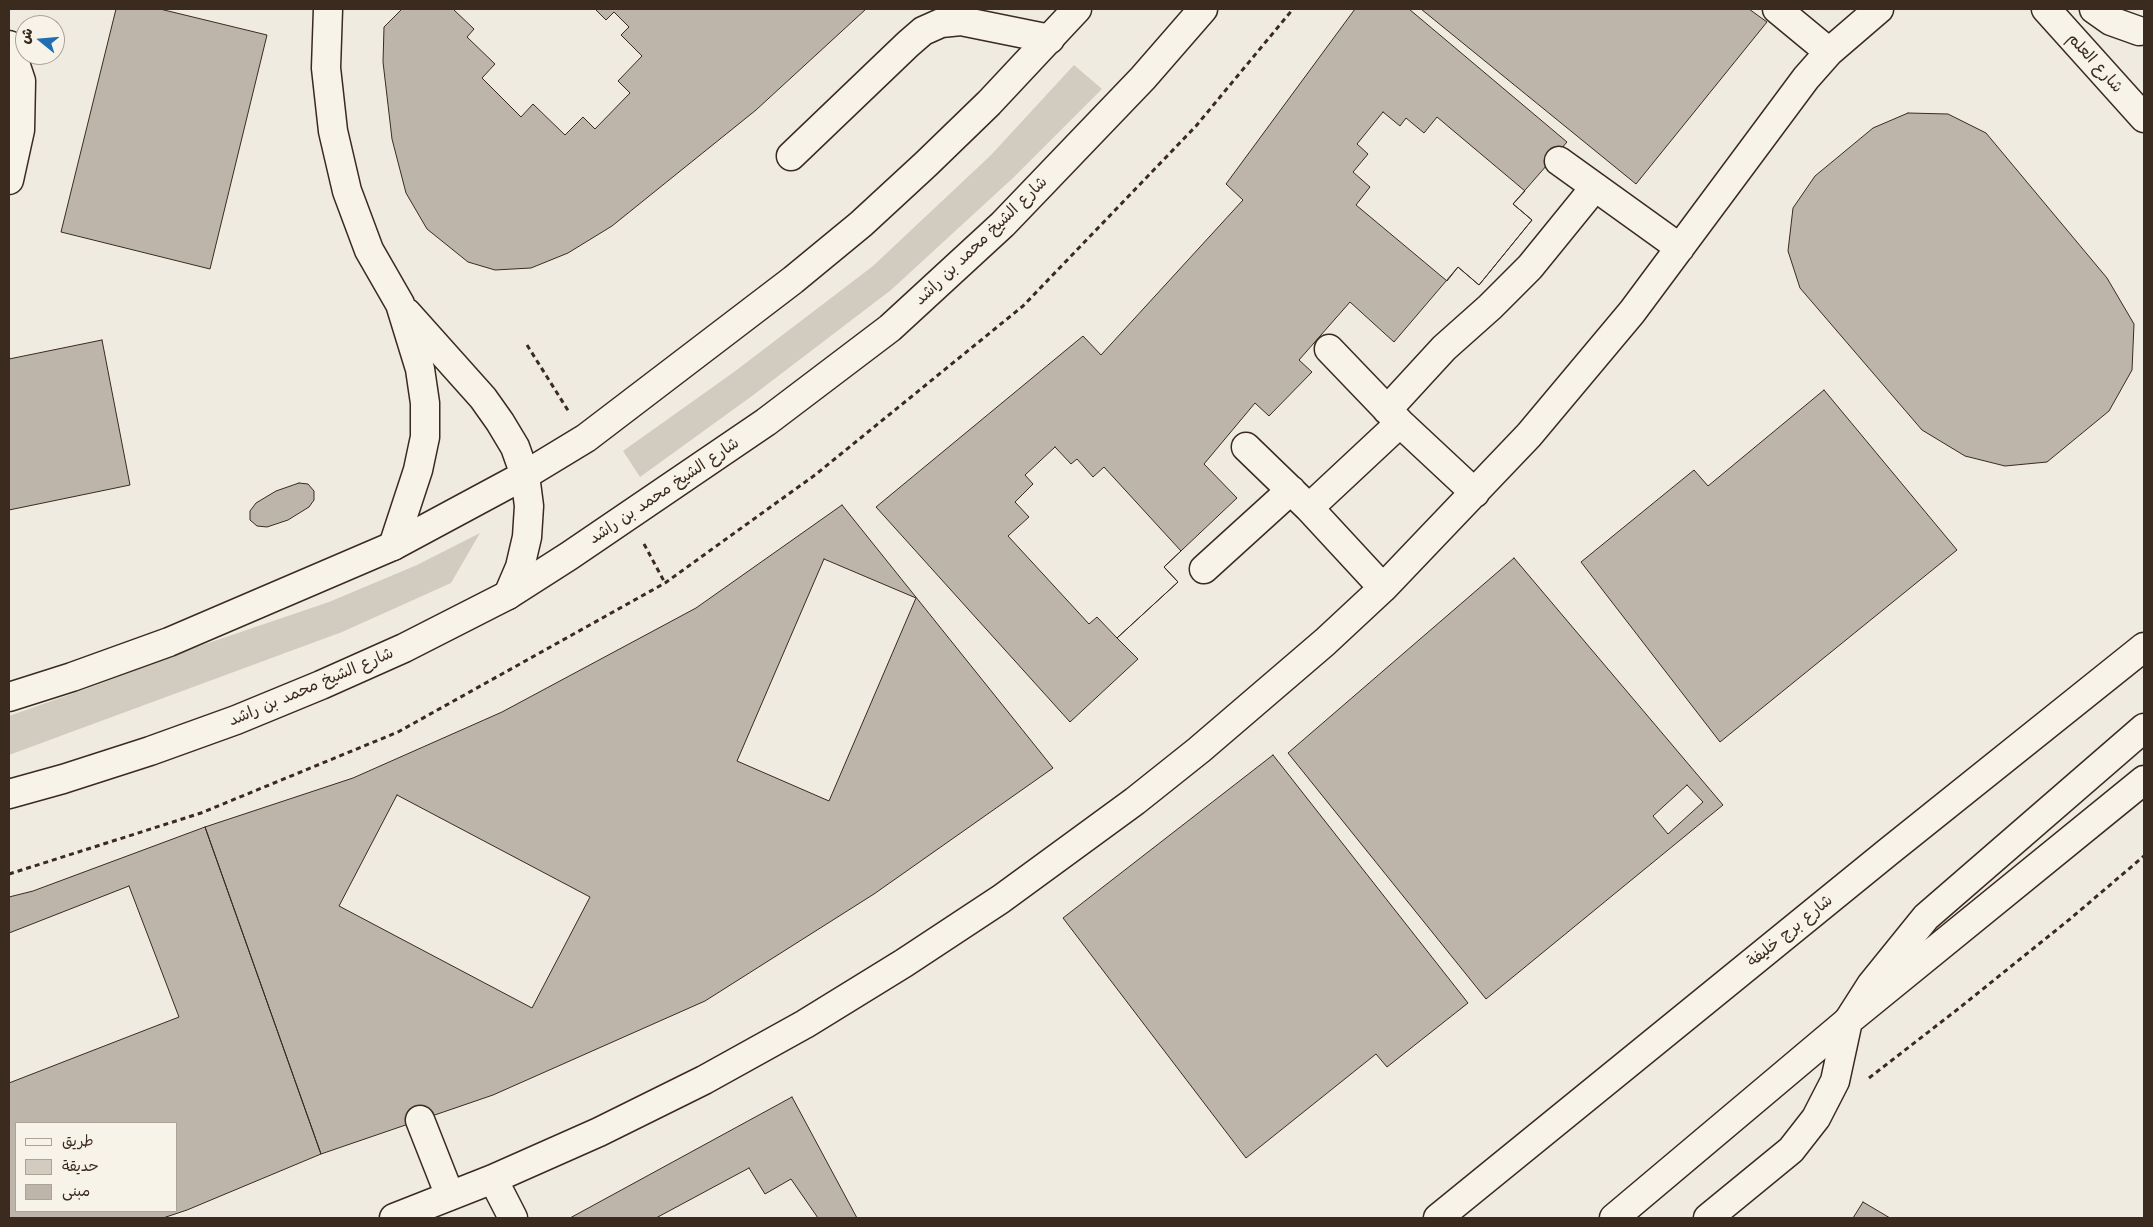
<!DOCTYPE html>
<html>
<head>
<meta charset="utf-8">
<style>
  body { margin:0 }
  #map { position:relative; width:2153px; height:1227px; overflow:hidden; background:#efebe0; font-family:"Comic Neue","Playpen Sans Arabic",sans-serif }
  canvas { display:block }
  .frame { position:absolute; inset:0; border:10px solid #3b2a1e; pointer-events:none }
  .legend { position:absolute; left:15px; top:1122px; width:162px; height:90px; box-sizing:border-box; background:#f7f3e8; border:1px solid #aca397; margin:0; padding:6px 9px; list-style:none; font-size:15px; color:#3b2a1e }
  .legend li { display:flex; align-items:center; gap:10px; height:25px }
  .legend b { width:25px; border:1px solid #aca397 }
  .north { position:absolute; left:15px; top:15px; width:50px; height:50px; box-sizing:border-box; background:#f7f3e8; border:1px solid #aca397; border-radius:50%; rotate:287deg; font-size:14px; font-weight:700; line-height:20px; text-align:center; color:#3b2a1e }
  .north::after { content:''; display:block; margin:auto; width:18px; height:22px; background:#1f6fb2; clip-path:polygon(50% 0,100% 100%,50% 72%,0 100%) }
</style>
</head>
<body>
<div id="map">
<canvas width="2153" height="1227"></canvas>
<div class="frame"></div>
<ul class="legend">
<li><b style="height:6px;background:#f7f3e8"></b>طريق</li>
<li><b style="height:14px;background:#d1cbc0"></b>حديقة</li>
<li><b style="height:14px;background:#bdb5aa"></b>مبنى</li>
</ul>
<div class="north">ش</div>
</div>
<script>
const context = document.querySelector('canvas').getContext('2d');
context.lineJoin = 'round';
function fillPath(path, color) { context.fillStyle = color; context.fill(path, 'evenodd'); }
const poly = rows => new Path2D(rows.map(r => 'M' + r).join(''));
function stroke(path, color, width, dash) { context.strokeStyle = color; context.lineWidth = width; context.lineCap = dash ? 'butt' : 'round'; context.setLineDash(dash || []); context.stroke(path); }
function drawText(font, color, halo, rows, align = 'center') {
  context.font = font + ' "Comic Neue","Playpen Sans Arabic",sans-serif'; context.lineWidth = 4.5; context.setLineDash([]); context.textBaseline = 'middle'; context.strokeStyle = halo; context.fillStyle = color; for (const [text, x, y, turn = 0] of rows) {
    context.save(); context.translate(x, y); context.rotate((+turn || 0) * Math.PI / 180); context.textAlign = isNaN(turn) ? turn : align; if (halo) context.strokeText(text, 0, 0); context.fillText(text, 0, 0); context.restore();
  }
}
const green = poly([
  [1074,65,1102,89,1014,177,891,290,752,396,640,477,623,451,734,372,873,266,991,155],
  [480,533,451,583,342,632,9,755,9,716,97,685,179,653,329,602,417,565]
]);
const building = poly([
  [116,9,160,9,267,35,210,269,61,232,116,9],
  [402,9,866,9,756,110,612,226,568,253,531,268,495,270,468,262,427,229,406,193,392,139,383,62,384,27,402,9],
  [453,9,595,9,606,20,614,12,629,27,621,35,642,56,618,81,630,93,595,129,583,117,565,135,533,104,521,117,482,78,495,64,467,37,474,29,453,9],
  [1355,9,1409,9,1567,142,1513,204,1532,220,1479,285,1458,267,1394,342,1350,302,1299,360,1312,372,1269,416,1255,403,1204,464,1237,498,1164,567,1178,582,1117,638,1138,659,1070,722,876,507,1083,336,1101,355,1243,200,1226,184,1355,9],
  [1421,9,1749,9,1767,22,1636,184,1421,9],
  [1383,112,1400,126,1406,118,1424,133,1437,117,1525,191,1513,204,1532,220,1479,285,1458,267,1447,281,1356,205,1370,187,1353,172,1368,154,1357,144,1383,112],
  [1908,113,1948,114,1986,133,2107,278,2134,324,2132,370,2109,411,2047,462,2005,466,1965,456,1922,430,1800,288,1788,251,1793,208,1815,176,1873,128,1908,113],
  [102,340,130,485,9,510,9,359,102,340],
  [1824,390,1957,550,1720,742,1581,562,1694,470,1708,486,1824,390],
  [1055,447,1071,464,1077,459,1093,477,1104,467,1181,551,1164,567,1178,582,1117,638,1097,617,1089,624,1008,536,1029,517,1015,502,1033,484,1025,475,1055,447],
  [299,483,308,484,314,491,314,500,309,507,288,520,267,527,257,526,250,520,250,511,256,503,276,491,299,483],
  [842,505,1053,768,874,894,705,1001,493,1095,321,1154,205,827,353,778,502,712,696,608,842,505],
  [1514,558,1723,805,1486,999,1288,753,1514,558],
  [824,559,916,598,829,801,737,761,824,559],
  [1273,755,1468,1003,1387,1067,1376,1054,1246,1158,1063,918,1273,755],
  [1687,785,1703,802,1668,834,1653,816,1687,785],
  [397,795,590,897,532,1008,339,906,397,795],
  [205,827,321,1154,187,1210,163,1218,9,1218,9,897,33,891,205,827],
  [16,1123,176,1123,176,1211,16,1211,16,1123],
  [129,886,179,1017,9,1083,9,933,129,886],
  [792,1097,857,1218,570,1218,792,1097],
  [749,1168,765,1194,791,1179,818,1218,656,1218,749,1168],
  [1863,1202,1890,1218,1853,1218,1863,1202]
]);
const path = poly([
  [527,345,569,412],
  [644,544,665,583],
  [9,874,201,813,398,732,665,583,815,475,1023,306,1196,126,1293,9],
  [1869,1078,1958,1009,2070,919,2144,856]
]);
const minor = poly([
  [328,9,326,68,333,131,347,191,369,250,400,304,420,369,425,403,425,437,418,470,393,546],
  [1777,9,1829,52],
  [9,45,21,81,20,130,9,180],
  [791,156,908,44,923,31,941,23,961,21,1050,39],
  [1559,161,1680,248],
  [407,313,483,398,500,422,515,447,525,475,529,506,527,537,520,567,508,595],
  [1329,349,1400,423,1475,493],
  [1387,410,1444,348,1490,307,1530,267,1595,187],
  [1246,447,1309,508,1383,588],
  [1309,508,1400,423],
  [1204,569,1291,490],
  [420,1120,450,1196],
  [493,1179,513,1218],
  [394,1218,493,1179,599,1132,704,1080,805,1024,904,963,1001,899,1135,801,1199,750,1325,642,1383,588,1529,435,1632,312,1806,78,1829,52,1879,9],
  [1438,1218,1888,852,2144,647],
  [1614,1218,1848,1021,2144,780],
  [1708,1218,1791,1150,1816,1118,1835,1081,1848,1021]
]);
const major = poly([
  [2046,9,2144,118],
  [2094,9,2111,21,2139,31],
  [9,697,72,677,169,642,393,546,525,475,586,438,793,280,861,224,926,164,989,103,1077,9],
  [9,794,63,779,150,751,236,720,321,685,404,648,508,595,569,556,766,422,890,328,1003,224,1143,78,1203,9],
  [1848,1021,1871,985,1926,917,2144,728]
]);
const streetNames = [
  ["شارع العلم",2095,63,48],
  ["شارع الشيخ محمد بن راشد",981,241,-44],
  ["شارع الشيخ محمد بن راشد",664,491,-34],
  ["شارع الشيخ محمد بن راشد",311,687,-23],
  ["شارع برج خليفة",1790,931,-39]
];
fillPath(green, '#d1cbc0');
fillPath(building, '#bdb5aa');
stroke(building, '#3b2a1e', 1);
stroke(minor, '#3b2a1e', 31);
stroke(major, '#3b2a1e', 31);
stroke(path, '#3b2a1e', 3, [5, 4]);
stroke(minor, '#f7f3e8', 28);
stroke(major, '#f7f3e8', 28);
drawText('16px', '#3b2a1e', '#f7f3e8', streetNames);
</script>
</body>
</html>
